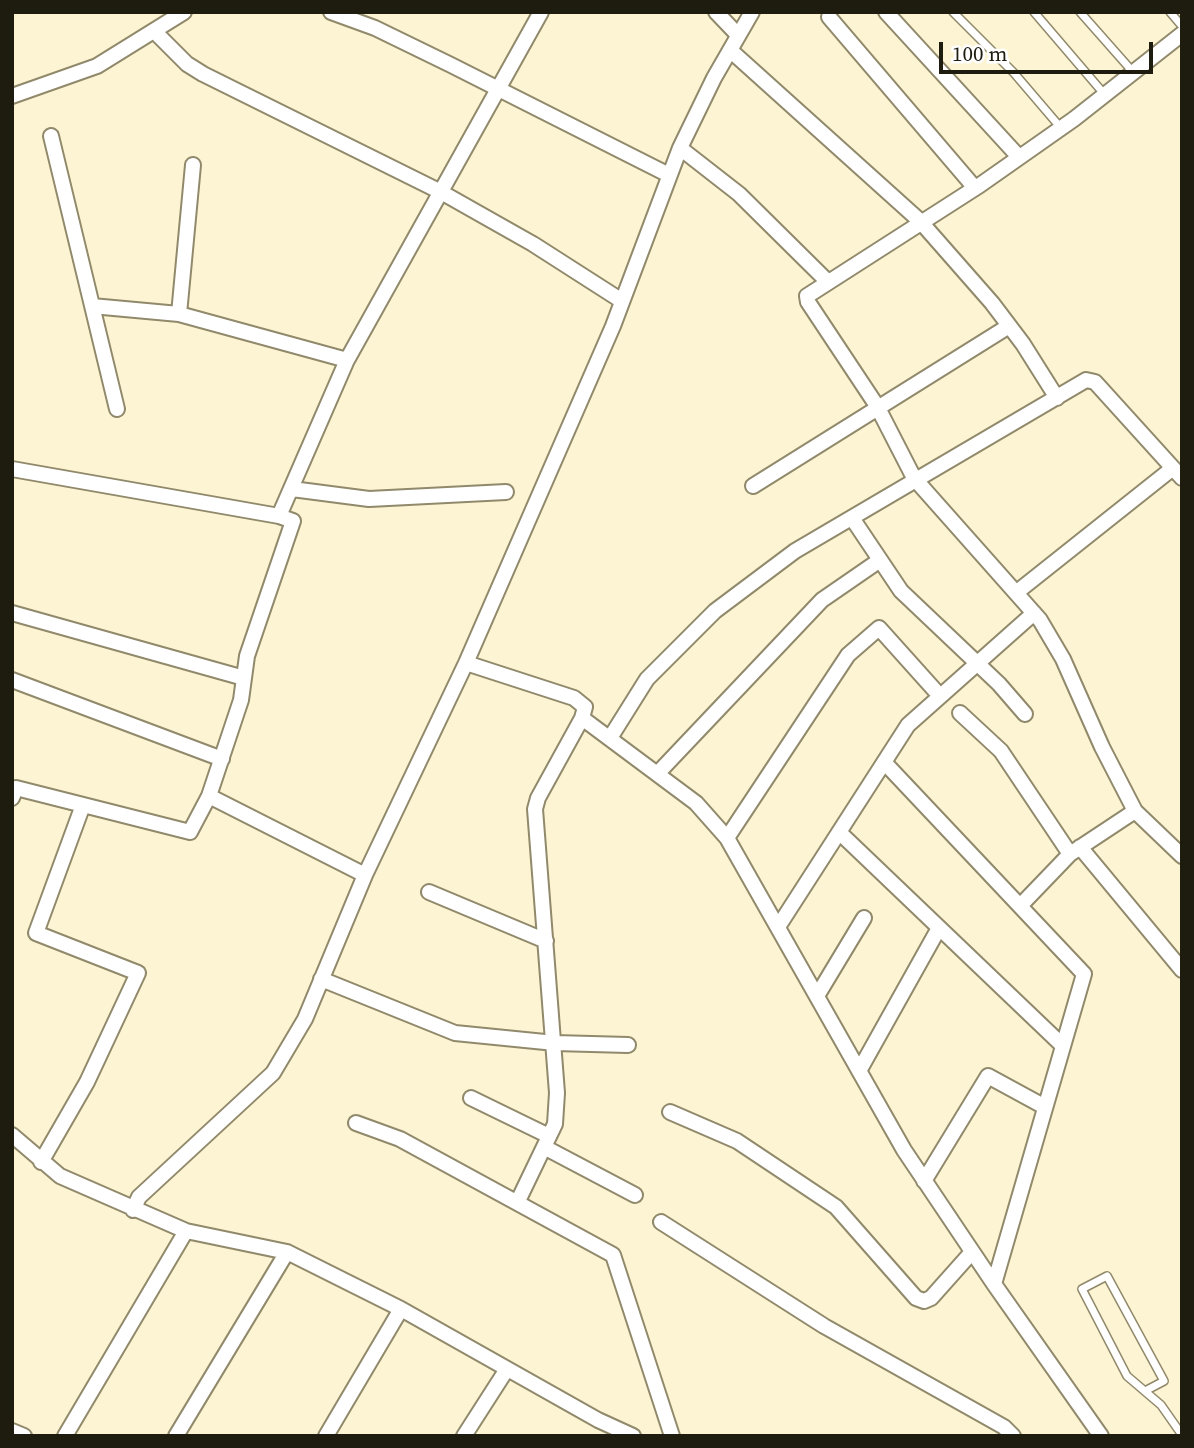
<!DOCTYPE html>
<html>
<head>
<meta charset="utf-8">
<style>
  body { margin:0 }
  #map { position:relative; width:1194px; height:1448px; overflow:hidden; background:#fcf4d2; font-family:"Source Serif 4",serif }
  canvas { display:block }
  .frame { position:absolute; inset:0; border:14px solid #1e1b0f; pointer-events:none }
  .scale { position:absolute; left:939px; top:42px; width:214px; height:32px; box-sizing:border-box; border:4px solid #1e1b0f; border-top:0; padding-left:9px; font-size:21px; line-height:24px; white-space:nowrap; color:#1e1b0f; -webkit-text-stroke:5px #fff; paint-order:stroke }
</style>
</head>
<body>
<div id="map">
<canvas width="1194" height="1448"></canvas>
<div class="frame"></div>
<div class="scale">100 m</div>
</div>
<script>
const context = document.querySelector('canvas').getContext('2d');
context.lineJoin = 'round';
const poly = rows => new Path2D(rows.map(r => 'M' + r).join(''));
function stroke(path, color, width, dash) { context.strokeStyle = color; context.lineWidth = width; context.lineCap = dash ? 'butt' : 'round'; context.setLineDash(dash || []); context.stroke(path); }
const service = poly([
  [953,12,1014,73,1061,128],
  [1034,12,1105,95],
  [1080,12,1133,72],
  [1170,12,1182,26],
  [1145,1391,1164,1381,1107,1276,1082,1289,1127,1376,1161,1405,1182,1435]
]);
const minor = poly([
  [331,12,375,28,451,65,669,175],
  [716,12,738,35],
  [886,12,1019,157],
  [829,17,975,188],
  [155,32,187,64,203,74,441,192,533,244,622,301],
  [1182,34,1074,119,980,185,807,296,808,302,877,406,914,478,1040,620,1063,659,1102,747,1135,811,1182,856],
  [730,50,920,221,992,303,1023,344,1057,398],
  [12,96,97,66,184,12],
  [51,136,117,409],
  [680,148,739,194,827,281],
  [92,306,179,314,347,360],
  [179,314,193,165],
  [12,469,279,516,293,521,247,656,241,700,209,796,365,875],
  [753,486,1009,326],
  [292,489,369,499,506,492],
  [279,516,347,360,541,12],
  [852,518,901,591,999,684,1025,714],
  [1017,592,1173,468],
  [12,613,244,678],
  [466,663,574,698,585,707,582,718,538,798,535,809,557,1093,555,1124,518,1201],
  [12,680,222,759],
  [960,713,1001,751,1070,854],
  [582,718,696,803,727,838,904,1150,994,1284,1101,1436],
  [610,738,647,679,715,611,795,551,1086,380,1095,382,1182,478],
  [884,762,1084,974,994,1284],
  [658,773,822,600,880,560],
  [12,798,16,788,190,832,209,796],
  [839,832,1063,1046],
  [727,838,848,655,879,628,940,696],
  [1080,847,1182,970],
  [429,892,546,941],
  [1020,906,1070,854,1135,811],
  [778,927,908,725,1034,613],
  [321,979,455,1033,555,1043,628,1045],
  [817,996,864,918],
  [859,1071,939,928],
  [471,1098,549,1136],
  [670,1112,737,1141,836,1207,916,1298,924,1301,931,1298,972,1252],
  [356,1123,400,1139,613,1255,672,1436],
  [12,1135,60,1176,186,1231,287,1252,401,1309,598,1420,633,1436],
  [544,1147,635,1195],
  [41,1162,87,1082,138,973,36,933,83,805],
  [924,1181,988,1076,1045,1107],
  [133,1210,139,1197,273,1073,305,1019,365,875,466,663,613,326,680,148,714,78,752,12],
  [661,1222,824,1326,1004,1427,1013,1436],
  [12,1431,24,1436],
  [65,1436,186,1231],
  [176,1436,287,1252],
  [326,1436,401,1309],
  [464,1436,507,1369]
]);
stroke(service, '#91896b', 10);
stroke(minor, '#91896b', 18);
stroke(service, '#fff', 7);
stroke(minor, '#fff', 14);
</script>
</body>
</html>
